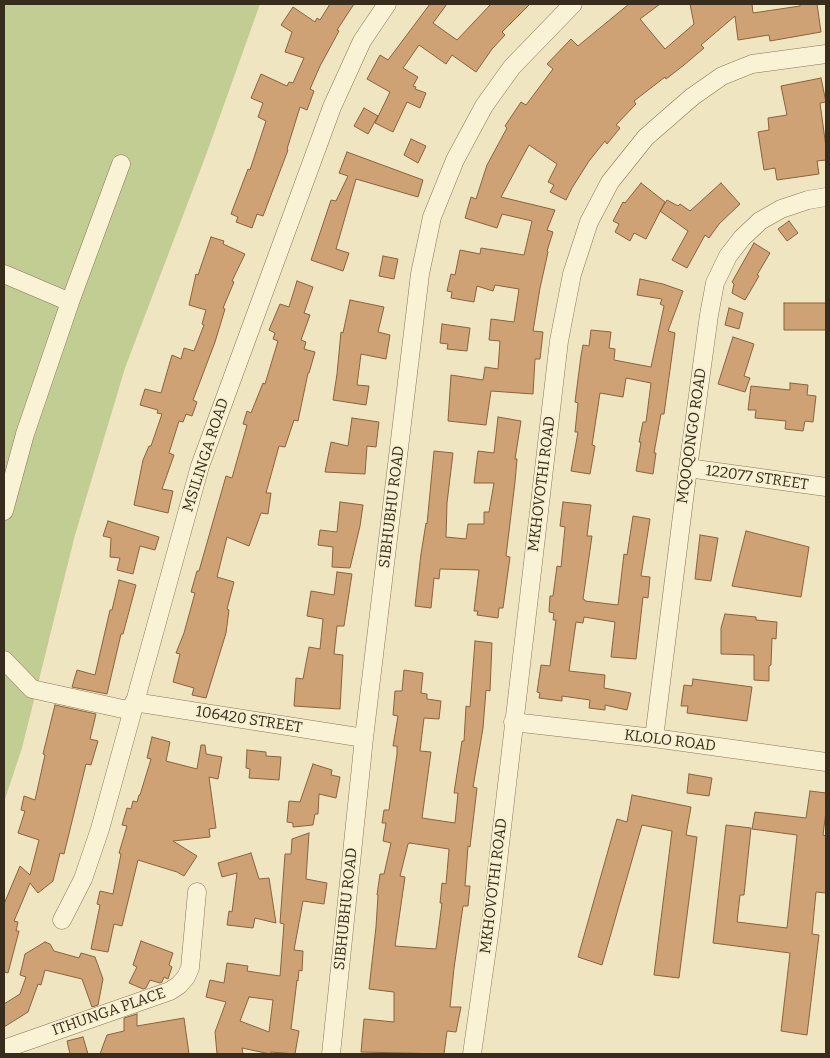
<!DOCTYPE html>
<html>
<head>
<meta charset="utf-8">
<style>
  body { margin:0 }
  #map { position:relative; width:830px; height:1058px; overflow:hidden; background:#efe5c0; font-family:Bitter,serif }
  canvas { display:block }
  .frame { position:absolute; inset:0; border:5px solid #382c1c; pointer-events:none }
</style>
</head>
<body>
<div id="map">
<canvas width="830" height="1058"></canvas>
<div class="frame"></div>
</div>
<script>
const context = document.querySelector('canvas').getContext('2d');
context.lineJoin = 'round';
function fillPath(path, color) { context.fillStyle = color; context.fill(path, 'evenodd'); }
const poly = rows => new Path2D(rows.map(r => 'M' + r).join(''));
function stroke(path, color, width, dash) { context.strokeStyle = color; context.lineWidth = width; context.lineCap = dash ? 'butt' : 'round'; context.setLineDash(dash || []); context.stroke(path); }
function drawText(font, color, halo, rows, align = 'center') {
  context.font = font + ' Bitter,serif'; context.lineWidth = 4; context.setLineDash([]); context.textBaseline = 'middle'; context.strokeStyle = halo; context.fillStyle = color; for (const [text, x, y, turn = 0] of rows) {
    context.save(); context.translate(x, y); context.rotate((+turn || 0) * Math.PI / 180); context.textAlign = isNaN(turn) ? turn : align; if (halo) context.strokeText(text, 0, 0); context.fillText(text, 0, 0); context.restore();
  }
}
const green = poly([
  [4,4,260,4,206,155,125,368,75,535,22,748,4,802]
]);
const building = poly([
  [330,4,354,4,337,30,339,31,320,66,310,89,314,91,307,110,300,107,287,149,288,150,263,216,257,214,252,228,236,222,238,217,231,214,248,169,250,170,266,121,258,117,263,103,251,98,261,74,287,86,289,82,293,83,304,58,285,52,292,32,281,25,293,7,315,22,317,18,320,20,330,4],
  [430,4,447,4,433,23,457,40,491,4,530,4,502,32,505,35,492,49,476,72,452,55,446,64,419,45,403,68,418,77,413,86,416,87,415,89,426,93,420,108,407,102,393,132,375,123,390,92,367,79,380,55,388,60,430,4],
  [629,4,660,4,640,19,665,49,694,24,690,4,752,4,753,13,800,6,800,4,817,4,821,32,770,41,769,35,738,40,735,16,701,45,704,48,684,65,666,79,665,77,634,101,636,104,616,125,620,128,607,144,605,141,589,161,572,188,566,200,550,192,554,185,548,182,557,164,529,145,501,197,555,210,547,230,553,232,547,251,548,252,540,288,533,331,543,332,540,359,535,359,533,394,491,391,486,425,448,421,451,375,483,380,485,367,498,369,500,341,489,340,491,319,514,322,519,289,495,285,493,291,477,286,474,302,451,298,452,292,447,291,451,274,455,275,460,250,480,254,481,248,524,255,532,221,502,214,497,228,465,218,471,197,476,199,487,165,507,128,505,126,521,102,526,105,553,69,547,64,571,39,578,46,629,4],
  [821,78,826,102,820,103,826,147,826,160,817,161,819,174,777,180,775,168,764,170,758,132,769,130,768,118,787,115,781,86,821,78],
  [364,108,378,116,368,134,354,126,364,108],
  [411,139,426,146,418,163,404,155,411,139],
  [347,152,423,180,418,197,356,179,336,249,349,253,343,271,311,260,331,200,336,201,348,176,339,173,347,152],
  [641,183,665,202,646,239,634,233,630,241,615,232,619,224,613,221,623,202,625,203,641,183],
  [721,183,740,204,719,224,709,238,705,235,687,268,672,260,688,231,660,211,667,200,678,206,680,204,690,211,721,183],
  [789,221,798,233,787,241,778,229,789,221],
  [211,237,224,241,223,244,245,254,232,281,234,282,223,308,225,309,215,342,193,400,197,402,192,416,186,414,183,422,179,421,169,453,174,455,162,489,173,491,168,513,134,505,143,460,149,446,151,446,162,414,157,413,158,410,140,405,145,389,161,393,172,355,181,359,184,348,194,351,204,325,202,324,206,310,189,305,196,274,198,275,211,237],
  [754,243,770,253,757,275,759,276,745,300,732,293,734,284,732,282,754,243],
  [383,256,398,259,394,279,379,276,383,256],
  [640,279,663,284,683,291,668,331,675,333,664,414,661,414,654,453,656,453,653,474,636,471,641,442,639,442,643,422,646,422,651,383,626,378,623,397,600,393,592,445,595,446,590,474,571,471,578,432,575,432,578,403,575,402,581,356,583,345,589,346,591,330,611,332,609,348,615,349,614,360,651,367,664,306,660,304,662,299,637,295,640,279],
  [297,281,313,287,304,313,310,315,301,340,306,342,304,349,315,352,309,373,308,373,298,421,294,420,285,447,279,446,266,493,271,493,268,514,261,513,249,546,227,537,217,577,234,582,227,609,229,610,226,633,206,698,192,695,194,688,173,682,180,654,176,653,184,633,195,593,191,592,197,571,199,571,226,476,232,478,247,425,243,424,247,411,251,413,263,383,265,384,278,341,273,339,275,333,269,330,280,304,289,307,297,281],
  [350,300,384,307,378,332,390,335,386,359,361,354,357,385,369,386,366,405,333,400,337,374,341,332,343,333,350,300],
  [784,303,826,303,826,330,784,330,784,303],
  [729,308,743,313,739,329,725,325,729,308],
  [442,324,470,328,467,351,447,349,448,344,440,343,442,324],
  [733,337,754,344,744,376,750,378,745,392,718,384,733,337],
  [790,383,808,385,807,395,816,396,813,422,805,421,803,431,785,429,786,421,755,418,756,410,748,410,751,386,790,390,790,383],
  [498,417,521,421,515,459,517,459,515,482,506,556,510,557,503,608,499,608,498,618,477,615,478,611,474,611,479,570,440,569,439,579,434,578,431,608,415,606,421,554,426,523,427,524,434,451,453,453,447,503,446,537,466,539,468,524,484,524,484,512,489,512,494,483,474,483,478,451,494,453,498,417],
  [352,418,379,422,376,447,367,446,365,474,325,472,331,442,348,446,352,418],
  [340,502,363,505,360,526,350,568,332,567,333,547,318,545,320,530,337,532,340,502],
  [563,502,591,505,587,536,592,536,583,599,585,600,585,601,618,605,624,554,627,555,633,516,650,519,641,576,650,577,648,598,643,597,636,659,611,657,615,622,584,617,583,623,576,622,569,671,605,675,604,688,631,693,627,710,605,705,605,710,589,708,590,700,562,696,562,701,539,698,540,693,537,692,541,665,550,666,556,620,553,620,554,613,549,612,550,596,553,596,557,566,561,567,565,527,560,526,563,502],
  [108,521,159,537,155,550,140,546,133,574,117,570,120,558,110,557,111,538,103,536,108,521],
  [746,531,809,547,801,597,732,586,746,531],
  [700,535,718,538,711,581,695,579,700,535],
  [337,572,352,574,344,626,337,626,334,654,343,655,340,709,294,706,296,678,303,679,309,647,320,649,323,619,307,616,311,591,334,595,337,572],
  [119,580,136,585,123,634,121,634,107,694,72,687,77,670,95,675,110,610,112,610,119,580],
  [725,614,756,617,756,620,777,622,776,639,772,638,771,665,769,666,769,681,754,680,754,655,721,654,721,628,725,614],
  [475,641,492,643,490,691,486,690,483,728,473,787,477,788,470,847,468,846,465,886,470,886,468,906,463,906,454,968,450,1007,461,1007,456,1032,447,1031,444,1054,361,1052,364,1019,394,1022,394,992,369,989,376,927,378,895,377,895,380,874,384,874,391,843,383,841,386,823,382,823,384,810,389,810,397,754,397,746,393,746,398,716,393,715,395,691,402,691,404,670,423,673,421,693,427,694,427,699,441,701,439,719,424,718,420,751,431,752,422,818,455,823,458,793,454,793,462,741,464,741,466,706,470,707,475,641],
  [410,843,449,849,446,884,442,883,440,903,442,903,436,949,395,946,405,877,400,876,408,844,410,843],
  [693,679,752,687,747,721,687,713,688,706,681,706,684,685,692,686,693,679],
  [55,705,96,714,90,739,98,741,91,765,86,764,64,854,60,853,53,881,38,893,30,883,14,921,18,922,16,931,19,931,8,973,4,972,4,904,20,866,30,875,39,840,18,833,25,811,21,810,24,796,35,800,45,755,43,754,55,705],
  [152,737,170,742,166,761,197,769,201,745,205,745,206,754,222,757,218,779,209,777,216,828,209,829,210,837,173,841,197,856,184,876,177,872,138,860,122,926,114,924,108,952,91,949,100,905,97,904,100,891,113,894,121,854,119,853,127,826,122,825,127,808,131,809,133,801,137,802,139,795,140,795,151,759,147,758,152,737],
  [247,750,266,752,266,756,281,757,279,780,249,778,250,769,246,768,247,750],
  [313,764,332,770,331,775,340,777,336,798,319,794,318,814,315,814,313,825,293,827,293,823,287,822,289,801,300,802,313,764],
  [689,774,712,778,709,796,687,793,689,774],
  [810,791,826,793,826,811,823,835,826,836,826,893,816,892,812,934,819,935,807,1035,781,1031,790,953,713,943,726,825,751,828,744,895,740,895,737,922,787,928,797,835,752,829,755,812,806,818,810,791],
  [632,795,691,807,686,835,697,837,679,978,654,975,672,831,642,825,602,965,578,957,617,819,627,822,632,795],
  [309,833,306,879,327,883,324,904,303,901,294,950,303,951,302,971,299,970,298,981,297,980,291,1029,299,1031,295,1054,271,1052,270,1054,242,1048,243,1054,217,1054,215,1032,226,1002,206,997,210,980,224,983,227,963,248,966,247,971,280,976,284,924,280,923,285,854,291,854,292,839,309,833],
  [249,997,273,1000,269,1032,240,1021,249,997],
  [251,853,259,879,269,878,276,923,255,918,253,928,227,925,229,911,232,912,237,873,222,877,218,863,251,853],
  [141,941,173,953,169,965,172,967,168,979,164,977,162,982,160,983,150,980,146,988,143,989,129,983,137,967,133,965,141,941],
  [45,942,50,944,54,951,79,958,81,953,95,957,103,979,98,1005,92,1007,82,979,45,970,41,985,38,984,28,1012,4,1027,4,1004,20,994,26,977,20,975,25,954,45,942],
  [137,1014,137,1026,184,1018,189,1054,100,1054,107,1035,124,1031,124,1018,137,1014],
  [83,1037,88,1054,70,1054,67,1041,83,1037]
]);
const minor = poly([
  [4,274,70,302],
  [688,468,826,487],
  [4,511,25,434,70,302,121,164],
  [4,660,32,689,132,711],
  [134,702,364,738],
  [513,722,654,738,826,762],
  [654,738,688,468,709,315,715,283,728,256,742,238,760,221,781,209,808,200,826,197],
  [62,920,83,879,100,829,200,466,332,107,362,41,387,4],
  [4,1049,153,997,170,991,179,985,186,977,190,968,197,892],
  [331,1054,364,738,420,274,432,217,455,160,484,106,512,67,573,4],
  [472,1054,491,921,559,341,572,274,589,222,610,182,646,137,692,97,722,76,752,64,826,54]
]);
const streetNames = [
  ["MQOQONGO ROAD",692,436,-82],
  ["MSILINGA ROAD",206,455,-72],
  ["122077 STREET",757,478,8],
  ["MKHOVOTHI ROAD",542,484,-83],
  ["SIBHUBHU ROAD",392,507,-83],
  ["106420 STREET",249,720,9],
  ["KLOLO ROAD",670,741,7],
  ["MKHOVOTHI ROAD",494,886,-83],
  ["SIBHUBHU ROAD",346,909,-84],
  ["ITHUNGA PLACE",109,1012,-19]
];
fillPath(green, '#c2cd94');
fillPath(building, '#cfa275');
stroke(building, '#89623d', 1);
stroke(minor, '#897657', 19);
stroke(minor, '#faf2d4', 18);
drawText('15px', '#382c1c', '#f6efd0', streetNames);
</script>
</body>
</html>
